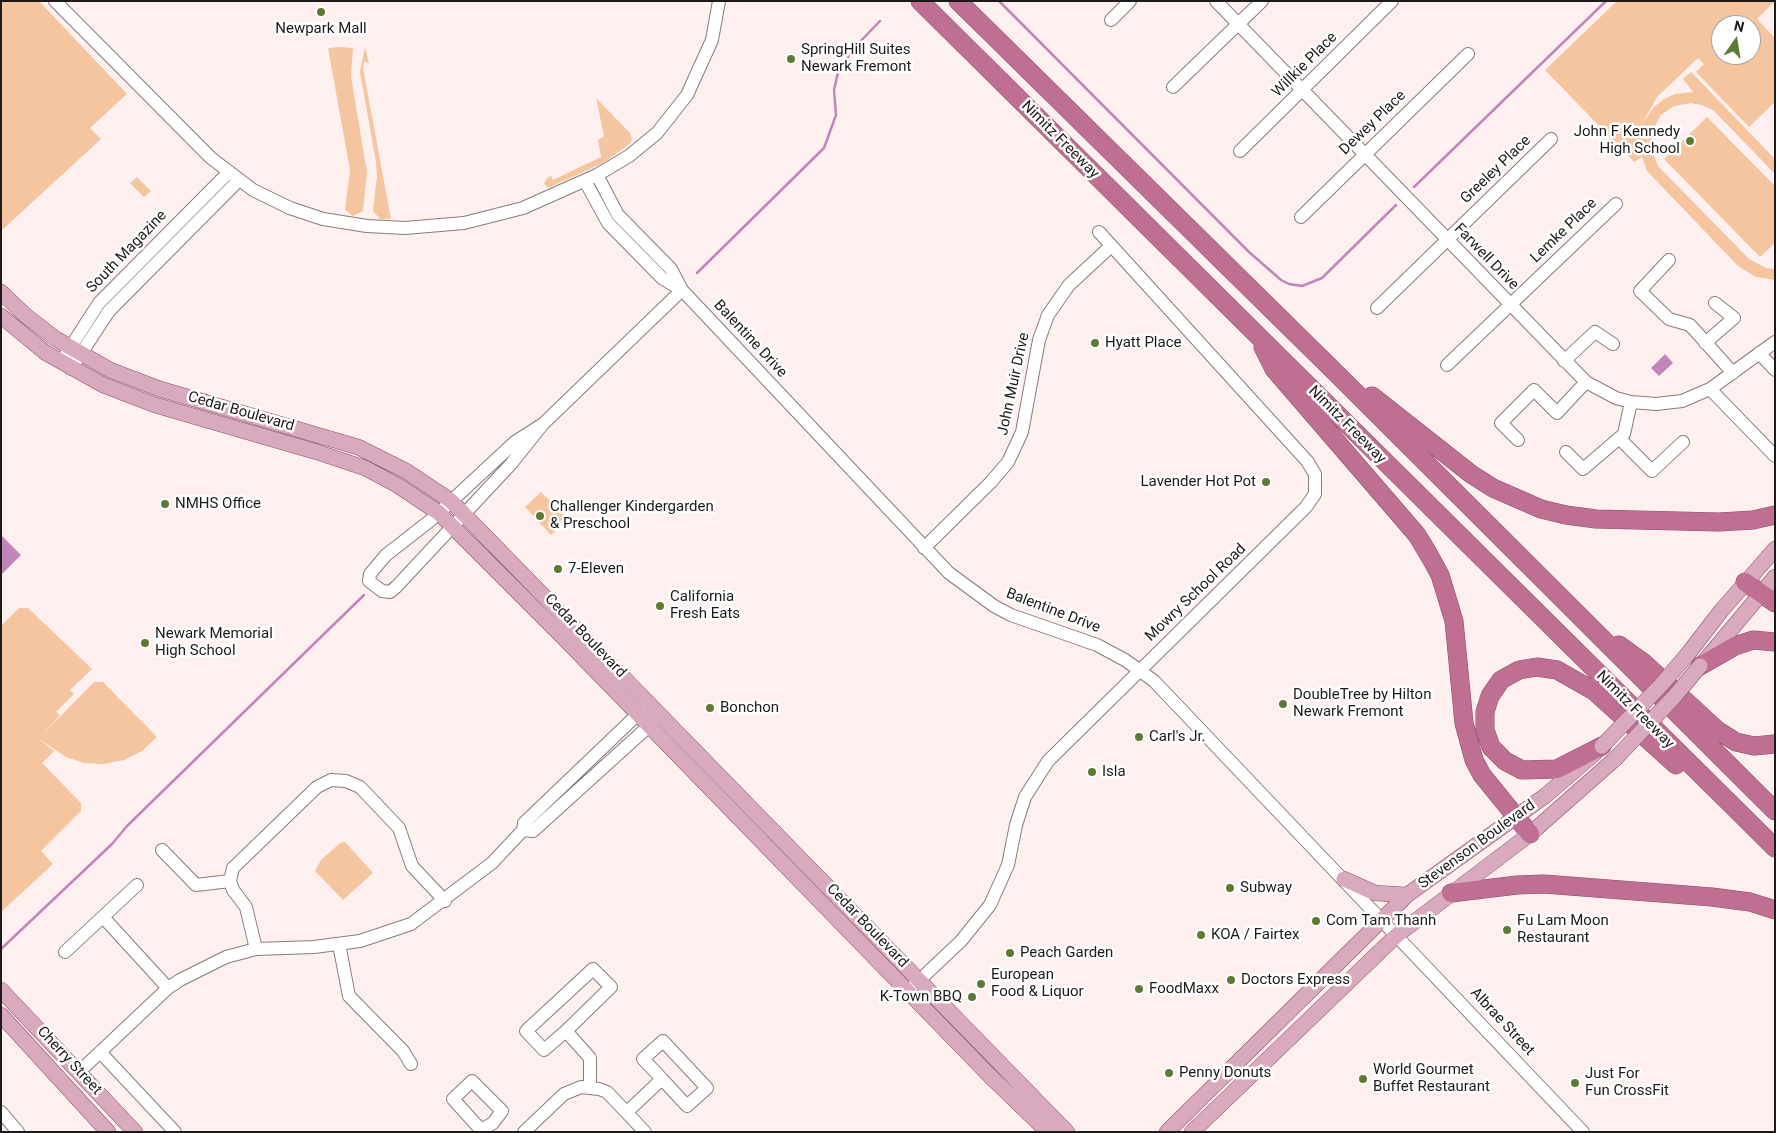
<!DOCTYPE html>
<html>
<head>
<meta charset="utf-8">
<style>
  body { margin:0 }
  #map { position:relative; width:1776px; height:1133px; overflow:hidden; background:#fff0f0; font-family:Roboto,sans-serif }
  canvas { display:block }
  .frame { position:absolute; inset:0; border:2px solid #1f1a1a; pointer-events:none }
  .north { position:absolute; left:1711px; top:15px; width:50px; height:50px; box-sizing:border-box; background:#fff; border:1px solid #a5a3a3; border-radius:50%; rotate:13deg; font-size:14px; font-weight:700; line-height:20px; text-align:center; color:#1f1a1a }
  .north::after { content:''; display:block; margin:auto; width:18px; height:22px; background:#5d7b30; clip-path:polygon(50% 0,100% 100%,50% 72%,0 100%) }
</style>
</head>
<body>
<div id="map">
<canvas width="1776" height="1133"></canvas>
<div class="frame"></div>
<div class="north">N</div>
</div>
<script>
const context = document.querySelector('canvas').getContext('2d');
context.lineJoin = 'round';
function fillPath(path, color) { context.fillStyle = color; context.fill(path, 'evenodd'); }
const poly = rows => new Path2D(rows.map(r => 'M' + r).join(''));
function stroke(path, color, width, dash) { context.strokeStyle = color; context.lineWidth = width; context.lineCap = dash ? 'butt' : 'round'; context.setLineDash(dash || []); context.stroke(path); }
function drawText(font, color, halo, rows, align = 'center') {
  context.font = font + ' Roboto,sans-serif'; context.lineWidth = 5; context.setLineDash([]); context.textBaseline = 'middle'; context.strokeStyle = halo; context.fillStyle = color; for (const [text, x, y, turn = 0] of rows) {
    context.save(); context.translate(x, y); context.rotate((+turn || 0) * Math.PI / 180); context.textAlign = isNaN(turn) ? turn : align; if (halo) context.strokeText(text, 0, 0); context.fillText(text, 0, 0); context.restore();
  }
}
const green = poly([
  [1,1,39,1,127,94,90,128,101,139,1,231],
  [1617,1,1775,1,1757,19,1775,38,1775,102,1749,127,1696,72,1704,64,1698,58,1657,97,1642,124,1654,107,1664,99,1675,94,1693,92,1683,79,1691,72,1775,159,1775,174,1713,110,1701,105,1691,103,1674,106,1661,115,1652,131,1652,150,1658,166,1749,259,1766,268,1775,269,1775,280,1756,277,1738,266,1647,171,1642,157,1634,162,1545,70],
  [1721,25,1751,25,1751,55,1721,55],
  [340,47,353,48,351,77,367,172,363,211,353,216,345,210,350,170,328,48],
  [365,47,369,63,364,62,363,68,391,219,380,219,373,211,377,176,376,162,360,72],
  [596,98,630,133,632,139,631,143,603,163,548,188,544,184,547,178,551,176,553,180,601,157,598,140,604,136],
  [1707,117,1775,186,1775,243,1760,257,1664,159],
  [137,177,151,191,144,197,130,183],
  [541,492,568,519,551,535,525,507],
  [19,608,28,608,92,669,70,690,74,694,56,712,60,715,40,737,94,682,103,682,157,737,142,751,124,760,103,764,84,763,66,757,38,738,54,751,42,763,81,803,81,811,41,851,53,864,1,912,1,626],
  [345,842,373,873,343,900,315,871,321,860,340,843]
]);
const water = poly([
  [1665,354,1673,363,1659,376,1651,368],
  [1,535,21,555,1,575]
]);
const stream = poly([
  [999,1,1249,252,1281,280,1289,284,1302,286,1322,278,1396,205],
  [1414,187,1606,1],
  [697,273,824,148,836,115,834,90,838,72,853,49,880,21],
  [1,949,112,844,127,826,364,595]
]);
const minor = poly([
  [55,1,211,158,253,190,290,208,323,219,367,226,405,228,464,223,523,208,597,175,629,156,657,133,687,95,712,40,719,1],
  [1216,1,1586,382,1616,398,1631,402,1656,404,1682,401,1710,389,1775,342],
  [1111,20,1130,1],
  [1173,87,1262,1],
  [1240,151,1392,1],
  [597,175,618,215,671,269,682,290,949,573,994,606,1011,615,1097,645,1125,660,1154,681,1583,1132],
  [585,181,608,223,662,278,682,290],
  [1301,217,1468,54],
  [1669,260,1640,291,1669,319,1690,325,1733,373],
  [1377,308,1551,139],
  [1705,343,1734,318,1715,303],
  [1759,353,1775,370],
  [1564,361,1595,332,1613,344],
  [61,362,99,303,228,173],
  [1447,365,1616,204],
  [71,369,109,311,239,180],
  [1710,389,1775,456],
  [543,424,515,442,431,520,386,555,370,574,369,581,382,591,390,592,396,587,511,464,543,424,682,290],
  [1619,438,1652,471,1683,442],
  [1518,440,1501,423,1534,390,1557,413,1586,382],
  [1566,452,1583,469,1624,434,1631,402],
  [924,548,991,482,1008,462,1022,432,1039,340,1048,315,1069,285,1111,246],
  [523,830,533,831,649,726,654,717],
  [162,850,196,885,230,881],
  [103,917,168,988],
  [339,944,349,996,403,1051,411,1064],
  [256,949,246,907,233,890,230,881,233,868,317,787,331,780,346,781,360,787,399,828,412,866,445,901],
  [65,952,137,885],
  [908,991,961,941,990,905,1008,865,1016,825,1025,797,1048,761,1306,507,1315,494,1315,474,1307,461,1099,232],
  [566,1031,544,1050,526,1031,593,969,611,987,566,1031,590,1058,590,1087],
  [100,1052,175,1132],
  [79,1072,168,988,180,980,226,957,256,949,314,947,360,941,411,924,492,863,523,830,524,823,638,714,647,712],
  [472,1081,502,1111,493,1123,481,1130,453,1099,472,1081],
  [1,1112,18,1132],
  [627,1112,662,1079,687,1106,707,1088,663,1041,643,1059,662,1079],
  [524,1132,564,1094,581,1087,599,1089,607,1092,645,1132]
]);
const major = poly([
  [1,292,25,315,56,339,110,370,160,389,358,447,406,471,451,501,1067,1132],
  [1,316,46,353,103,385,155,405,317,452,365,468,397,485,439,513,562,636,990,1076,1048,1132],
  [1687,655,1721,611,1775,549],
  [1703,663,1775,577],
  [1344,879,1375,893,1407,895],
  [1,990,135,1132],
  [1,1015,108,1132],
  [1167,1132,1407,895,1545,796,1595,753],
  [1192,1132,1397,935,1530,834,1615,759]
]);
const highway = poly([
  [920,1,1775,848],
  [958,1,1339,376,1775,811],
  [1263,347,1274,369,1417,535,1429,555,1440,575,1454,621,1464,723,1474,760,1482,775,1530,834],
  [1372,396,1471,474,1493,488,1541,509,1566,515,1596,519,1719,522,1753,520,1775,515],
  [1745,582,1775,603],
  [1619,645,1644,663,1717,730,1736,742,1754,746,1775,744],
  [1700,666,1735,646,1753,640,1775,642],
  [1602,746,1557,769,1522,770,1505,761,1491,747,1485,730,1485,712,1490,696,1501,680,1519,670,1537,667,1557,670,1594,691,1676,765],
  [1451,893,1517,885,1544,884,1712,897,1750,902,1775,910]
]);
const majorBridge = poly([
  [1602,746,1661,685,1687,655],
  [1615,759,1674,697,1700,666]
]);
const markers = [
  [321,12,5,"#5d7b30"],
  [791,59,5,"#5d7b30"],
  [1690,141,5,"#5d7b30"],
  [1095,343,5,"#5d7b30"],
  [1266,482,5,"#5d7b30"],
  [165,504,5,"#5d7b30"],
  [540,516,5,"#5d7b30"],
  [558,569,5,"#5d7b30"],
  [660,606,5,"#5d7b30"],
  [145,643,5,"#5d7b30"],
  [1283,704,5,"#5d7b30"],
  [710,708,5,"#5d7b30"],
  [1139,737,5,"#5d7b30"],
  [1092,772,5,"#5d7b30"],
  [1230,888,5,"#5d7b30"],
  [1316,921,5,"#5d7b30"],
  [1507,930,5,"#5d7b30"],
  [1201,935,5,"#5d7b30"],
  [1010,953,5,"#5d7b30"],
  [1231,980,5,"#5d7b30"],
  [981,984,5,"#5d7b30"],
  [1139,989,5,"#5d7b30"],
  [972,997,5,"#5d7b30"],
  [1169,1073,5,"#5d7b30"],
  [1363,1079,5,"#5d7b30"],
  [1575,1083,5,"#5d7b30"]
];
const poiNames = [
  ["Newpark Mall",321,29,"center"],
  ["SpringHill Suites",801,50],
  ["Newark Fremont",801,67],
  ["John F Kennedy",1680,132,"right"],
  ["High School",1680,149,"right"],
  ["Hyatt Place",1105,343],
  ["Lavender Hot Pot",1256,482,"right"],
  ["NMHS Office",175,504],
  ["Challenger Kindergarden",550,507],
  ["& Preschool",550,524],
  ["7-Eleven",568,569],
  ["California",670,597],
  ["Fresh Eats",670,614],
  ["Newark Memorial",155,634],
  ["High School",155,651],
  ["DoubleTree by Hilton",1293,695],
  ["Newark Fremont",1293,712],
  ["Bonchon",720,708],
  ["Carl's Jr.",1149,737],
  ["Isla",1102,772],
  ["Subway",1240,888],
  ["Com Tam Thanh",1326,921],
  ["Fu Lam Moon",1517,921],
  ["Restaurant",1517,938],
  ["KOA / Fairtex",1211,935],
  ["Peach Garden",1020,953],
  ["European",991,975],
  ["Food & Liquor",991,992],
  ["Doctors Express",1241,980],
  ["FoodMaxx",1149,989],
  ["K-Town BBQ",962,997,"right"],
  ["World Gourmet",1373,1070],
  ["Buffet Restaurant",1373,1087],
  ["Penny Donuts",1179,1073],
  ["Just For",1585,1074],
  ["Fun CrossFit",1585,1091]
];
const streetNames = [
  ["Willkie Place",1305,65,-45],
  ["Dewey Place",1373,123,-44],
  ["Nimitz Freeway",1060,140,45],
  ["Greeley Place",1496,170,-44],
  ["Lemke Place",1564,231,-44],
  ["South Magazine",127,252,-46],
  ["Farwell Drive",1486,257,46],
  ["Balentine Drive",750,339,47],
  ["John Muir Drive",1014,384,-78],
  ["Cedar Boulevard",241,412,16],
  ["Nimitz Freeway",1347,425,45],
  ["Mowry School Road",1196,593,-44],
  ["Balentine Drive",1053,611,21],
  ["Cedar Boulevard",585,636,46],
  ["Nimitz Freeway",1635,710,45],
  ["Stevenson Boulevard",1477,845,-36],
  ["Cedar Boulevard",867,926,46],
  ["Albrae Street",1502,1022,47],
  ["Cherry Street",69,1061,47]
];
fillPath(green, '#f4c59e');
fillPath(water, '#c383bb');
stroke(stream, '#c383bb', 2.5);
stroke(minor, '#887b7b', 14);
stroke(major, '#875168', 16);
stroke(highway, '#875168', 19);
stroke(minor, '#fff', 12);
stroke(major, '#d9a9be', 15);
stroke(highway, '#bf6f92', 18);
stroke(majorBridge, '#875168', 16, []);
stroke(majorBridge, '#d9a9be', 15);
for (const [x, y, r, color] of markers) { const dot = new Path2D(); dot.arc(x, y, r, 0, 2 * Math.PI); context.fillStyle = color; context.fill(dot); stroke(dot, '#fff', 2); }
drawText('15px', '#1f1a1a', '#fff', poiNames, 'left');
drawText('15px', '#1f1a1a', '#fff', streetNames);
</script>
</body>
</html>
